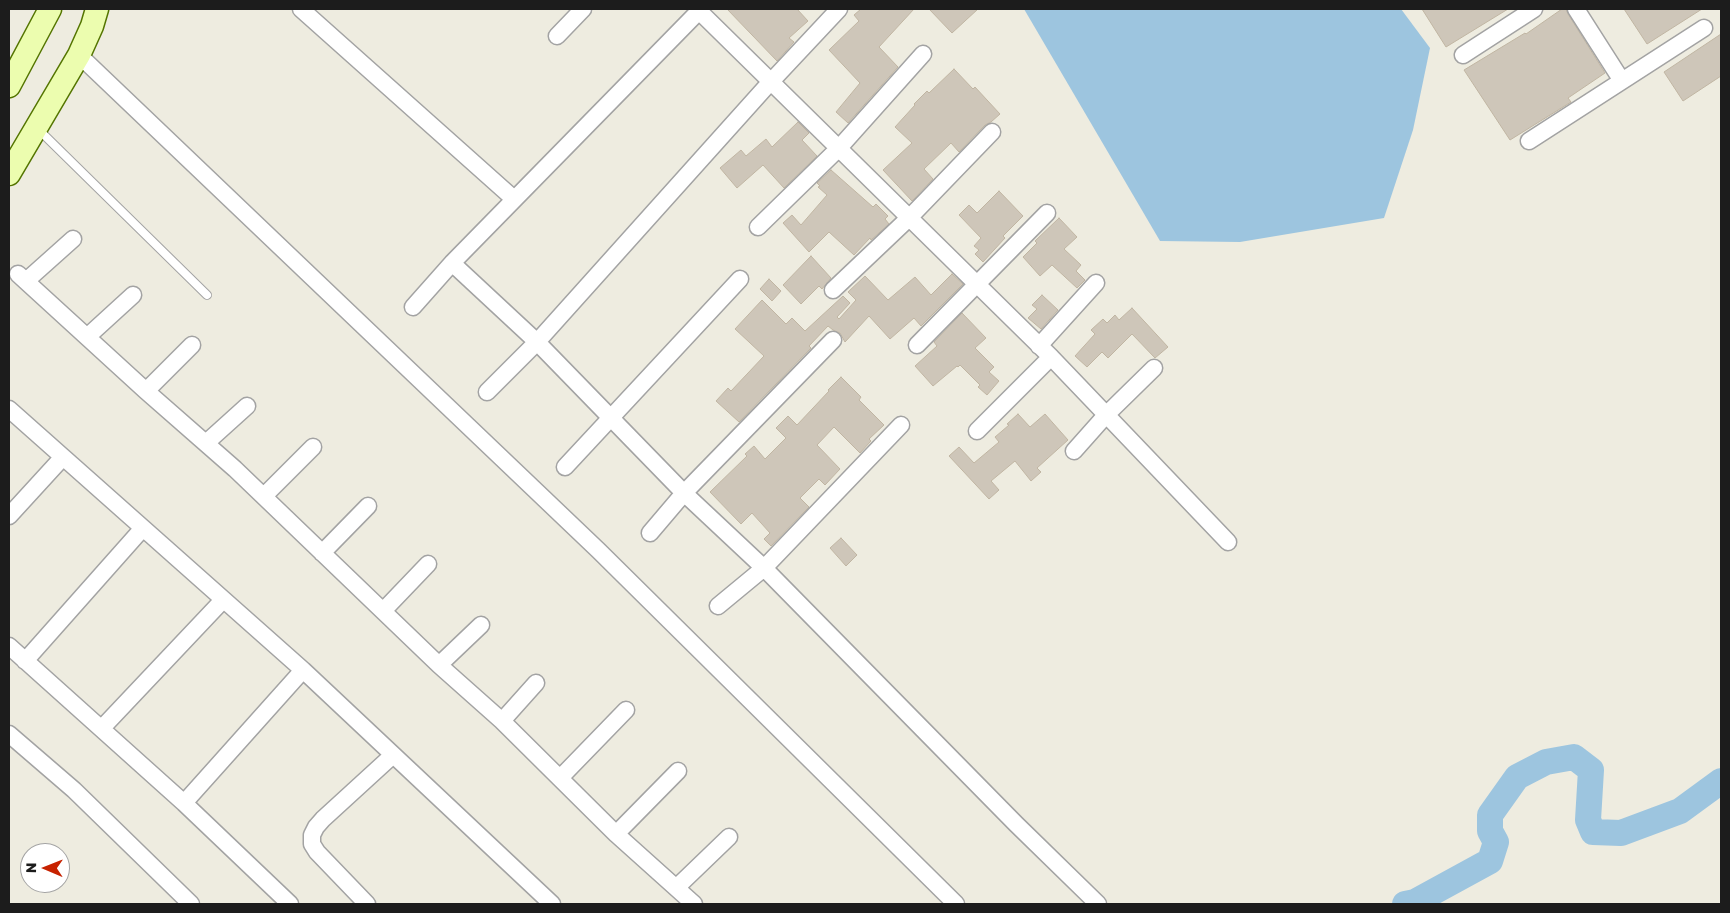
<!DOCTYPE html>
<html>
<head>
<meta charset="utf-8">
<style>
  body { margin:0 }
  #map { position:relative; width:1730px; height:913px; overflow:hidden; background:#eeece0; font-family:"Golos Text",sans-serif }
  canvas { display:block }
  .frame { position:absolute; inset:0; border:10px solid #1c1c1c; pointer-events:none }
  .north { position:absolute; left:20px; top:843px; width:50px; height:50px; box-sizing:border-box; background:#fff; border:1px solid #a4a4a4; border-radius:50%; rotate:271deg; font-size:14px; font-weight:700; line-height:20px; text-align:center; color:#1c1c1c }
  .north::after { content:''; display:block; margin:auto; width:18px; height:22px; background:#c72200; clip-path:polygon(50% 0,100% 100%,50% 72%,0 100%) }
</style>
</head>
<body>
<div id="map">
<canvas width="1730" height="913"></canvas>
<div class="frame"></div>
<div class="north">N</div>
</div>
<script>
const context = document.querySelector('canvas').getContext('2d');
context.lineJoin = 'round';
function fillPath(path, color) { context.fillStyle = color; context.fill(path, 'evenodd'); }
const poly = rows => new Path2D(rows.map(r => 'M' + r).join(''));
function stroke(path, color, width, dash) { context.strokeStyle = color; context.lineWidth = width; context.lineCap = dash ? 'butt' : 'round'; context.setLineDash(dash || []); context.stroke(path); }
const water = poly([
  [1024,9,1401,9,1430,48,1413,130,1384,218,1240,242,1160,241]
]);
const river = poly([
  [1405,904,1415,902,1490,861,1496,842,1490,831,1490,815,1517,777,1546,762,1574,757,1591,770,1588,820,1593,832,1621,833,1680,811,1721,781]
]);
const building = poly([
  [727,9,797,9,808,21,789,38,794,42,777,61,727,9],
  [861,9,914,9,879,47,898,67,848,123,836,112,860,83,829,50,859,21,854,15,861,9],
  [929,9,978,9,952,33,929,9],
  [1422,9,1508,9,1446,47,1422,9],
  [1562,9,1566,9,1568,14,1605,73,1568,98,1571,102,1510,140,1464,70,1525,33,1526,34,1562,9],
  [1624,9,1702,9,1647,44,1624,9],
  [1721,34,1721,76,1683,101,1664,72,1721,34],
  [954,69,973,89,975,87,1000,114,991,122,985,125,959,152,951,143,924,169,933,179,912,201,883,170,912,143,895,127,915,105,914,104,927,91,929,93,954,69],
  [798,122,809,133,802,140,817,156,784,188,763,165,737,188,720,168,741,150,746,156,766,139,772,147,798,122],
  [831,170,873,207,876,204,888,216,885,219,889,224,871,240,870,238,854,255,829,232,809,252,783,223,792,215,801,225,827,195,818,187,820,186,817,183,831,170],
  [999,191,1023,216,1003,236,1005,238,983,262,975,254,979,250,974,246,981,238,959,215,969,205,977,213,999,191],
  [1059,218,1077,237,1064,249,1081,265,1076,271,1085,280,1077,288,1052,265,1040,276,1023,257,1037,243,1035,241,1059,218],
  [811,256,831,278,822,289,819,286,801,304,783,285,811,256],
  [952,274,963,284,921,326,914,318,890,339,869,316,845,342,840,333,833,330,828,326,809,346,811,348,739,422,716,401,728,388,731,391,764,356,735,329,762,300,786,324,792,318,805,331,843,296,850,303,837,317,839,319,856,300,848,292,865,276,888,300,915,277,931,295,952,274],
  [769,279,781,291,772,301,760,289,769,279],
  [1042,295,1058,310,1041,329,1028,318,1037,309,1032,305,1042,295],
  [1132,308,1168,347,1155,358,1132,334,1108,358,1102,352,1087,367,1075,356,1095,334,1091,330,1103,319,1107,323,1115,315,1119,320,1132,308],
  [962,313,986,338,975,348,994,367,989,372,999,381,987,395,978,387,980,385,960,365,958,367,957,366,933,386,915,366,937,346,934,342,962,313],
  [841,377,861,397,859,400,884,425,869,439,871,441,860,453,834,427,817,445,840,469,825,485,819,479,800,498,809,507,771,546,764,539,770,533,752,513,741,524,710,492,747,456,745,454,754,446,765,459,786,438,776,428,788,416,797,425,829,391,828,390,841,377],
  [1018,414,1030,427,1045,414,1068,440,1037,468,1041,472,1031,481,1015,461,991,481,999,490,989,499,949,456,959,447,974,463,999,442,995,437,1009,425,1007,424,1018,414],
  [841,538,857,555,846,566,830,548,841,538]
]);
const service = poly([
  [38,129,207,295]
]);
const minor = poly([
  [301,9,514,199],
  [697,9,1051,357,1228,542],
  [1576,9,1622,81],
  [557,36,583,9],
  [79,55,598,550,956,904],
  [1463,55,1534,9],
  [1529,141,1704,28],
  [758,227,839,148,923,54],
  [452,263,537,342,684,493,764,568,1016,824,1098,904],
  [18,274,146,391,235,469,439,665,502,721,616,834,694,904],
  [26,281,73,239],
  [833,290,910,217,992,132],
  [413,307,452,263,701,9],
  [87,337,133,295],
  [917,345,1047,213],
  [1039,346,1096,283],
  [146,391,192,345],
  [487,392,537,342,765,88,839,9],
  [9,409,303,670,552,904],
  [977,431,1051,357],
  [206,443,247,406],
  [1074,451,1106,415,1154,368],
  [565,467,740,279],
  [264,496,313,447],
  [9,516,63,457],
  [650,533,684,493,833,340],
  [322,553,368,506],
  [718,606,764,568,901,425],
  [383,611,428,564],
  [9,646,184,803,290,904],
  [25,661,143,528],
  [439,665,481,625],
  [502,721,536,683],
  [102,728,223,600],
  [9,734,74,790,191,904],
  [560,778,626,710],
  [184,803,303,670],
  [616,834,678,771],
  [676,888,729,837],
  [367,904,317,852,312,844,312,835,316,827,323,819,393,755]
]);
const secondary = poly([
  [9,86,50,9],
  [9,174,79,55,92,26,97,9]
]);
fillPath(water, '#9dc5df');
stroke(river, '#9dc5df', 26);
fillPath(building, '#cec6b9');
stroke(building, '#c0b5a2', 1);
stroke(service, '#a3a3a3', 10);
stroke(minor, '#a3a3a3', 19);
stroke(secondary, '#547500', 25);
stroke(service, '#fff', 8);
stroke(minor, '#fff', 16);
stroke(secondary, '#ecfdaf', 22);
</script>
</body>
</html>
